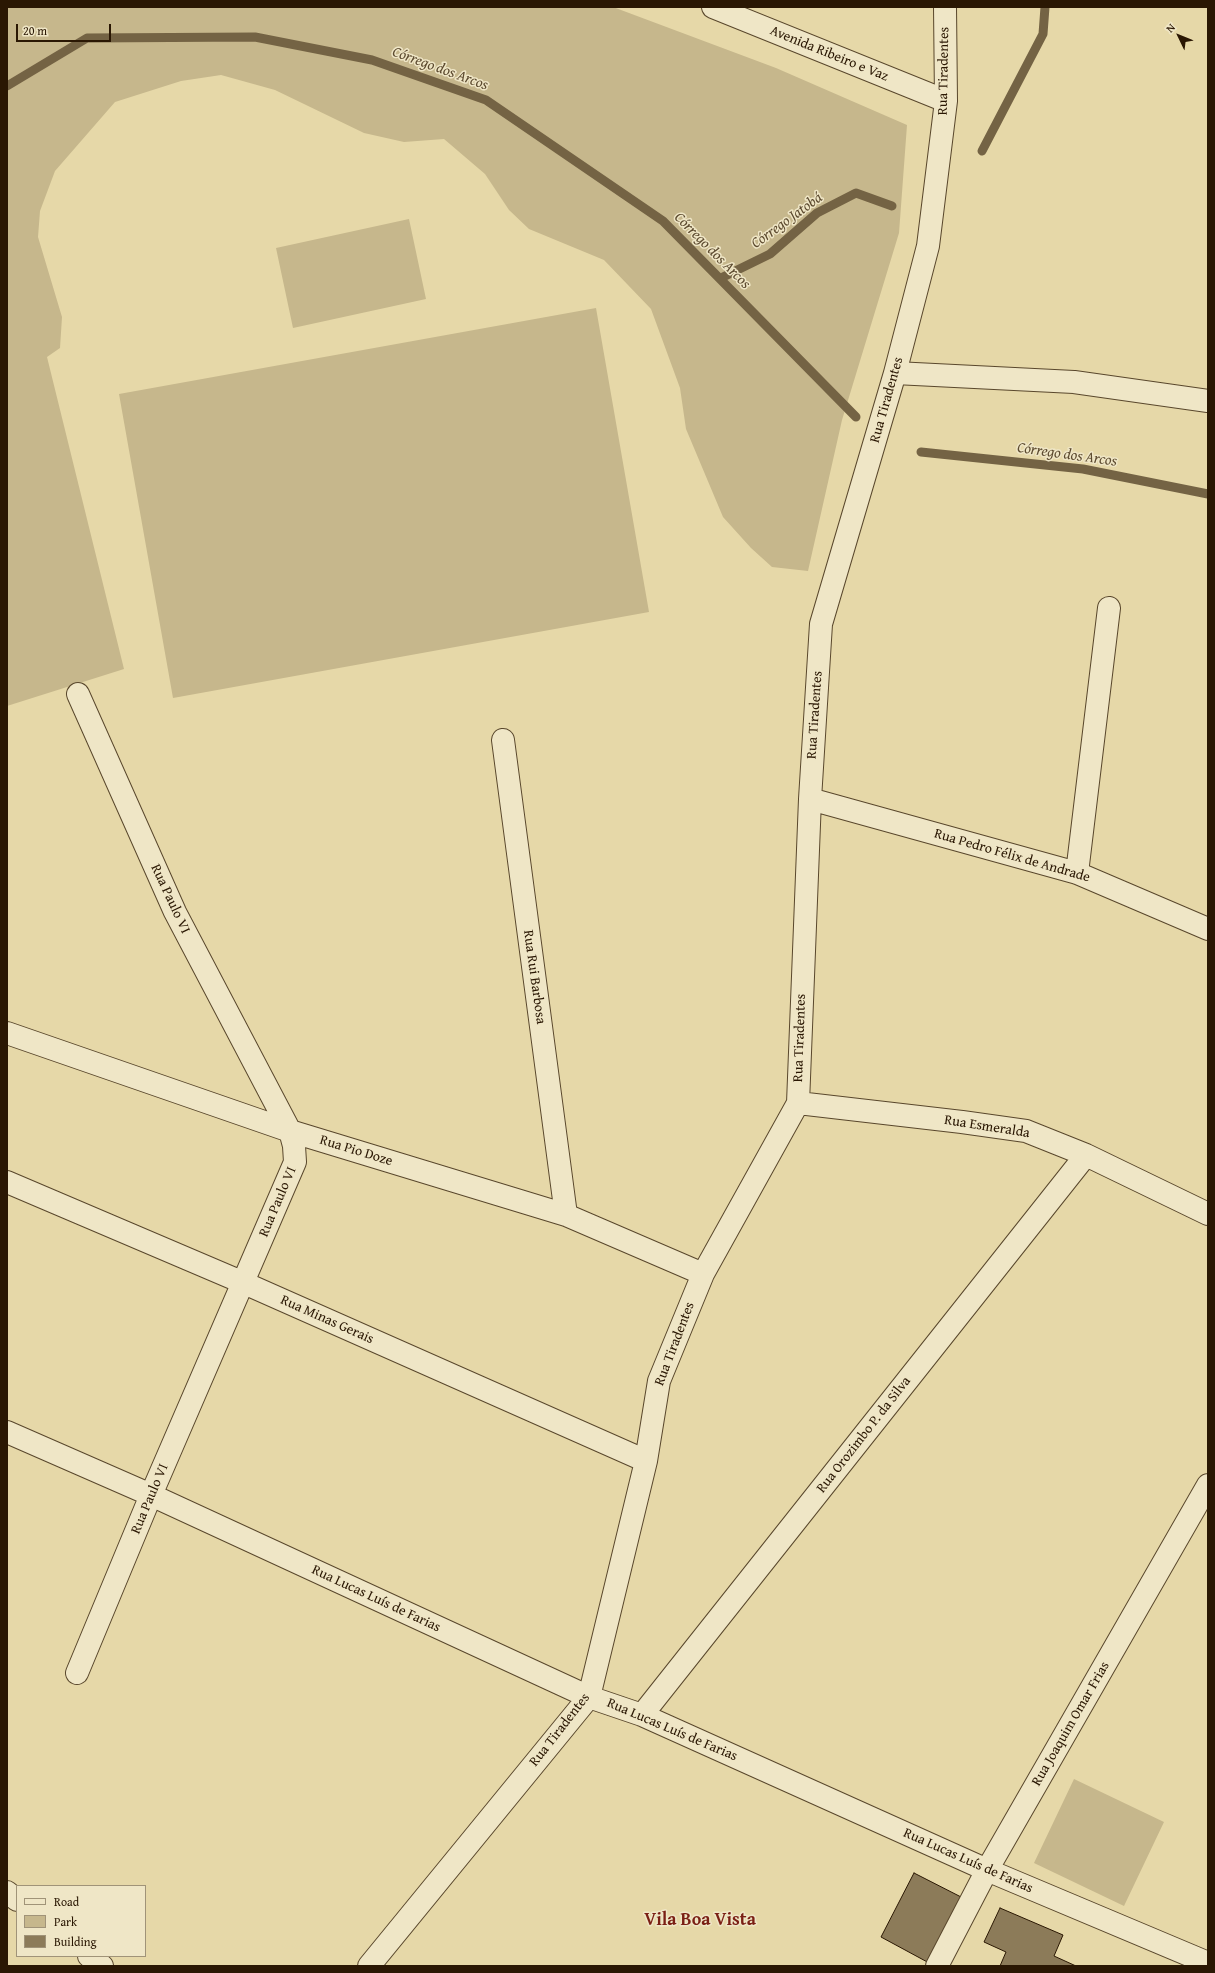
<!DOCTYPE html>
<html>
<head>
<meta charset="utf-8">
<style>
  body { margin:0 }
  #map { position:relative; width:1215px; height:1973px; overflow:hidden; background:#e6d8a8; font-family:"Gentium Book Plus",serif }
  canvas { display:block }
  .frame { position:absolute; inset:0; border:8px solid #2a1703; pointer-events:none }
  .legend { position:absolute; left:16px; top:1885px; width:130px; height:72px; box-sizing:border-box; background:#efe6c6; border:1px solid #a09378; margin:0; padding:5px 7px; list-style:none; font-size:12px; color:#2a1703 }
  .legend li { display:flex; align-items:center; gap:8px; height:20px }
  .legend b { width:20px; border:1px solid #a09378 }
  .north { position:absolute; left:1159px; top:16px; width:40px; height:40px; -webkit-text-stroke:3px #efe6c6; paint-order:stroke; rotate:313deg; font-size:11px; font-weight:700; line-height:16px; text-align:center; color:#2a1703 }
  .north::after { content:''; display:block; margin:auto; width:14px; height:18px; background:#2a1703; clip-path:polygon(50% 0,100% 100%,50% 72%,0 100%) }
  .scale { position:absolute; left:16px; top:24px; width:95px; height:18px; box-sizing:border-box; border:2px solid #2a1703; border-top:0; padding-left:5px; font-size:12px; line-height:14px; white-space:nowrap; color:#2a1703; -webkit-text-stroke:3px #efe6c6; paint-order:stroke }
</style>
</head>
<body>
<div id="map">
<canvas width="1215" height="1973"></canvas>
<div class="frame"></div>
<ul class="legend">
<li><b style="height:5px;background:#efe6c6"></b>Road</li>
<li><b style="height:11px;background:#c6b78c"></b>Park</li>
<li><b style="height:11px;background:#8c7b59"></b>Building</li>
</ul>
<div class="north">N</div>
<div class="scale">20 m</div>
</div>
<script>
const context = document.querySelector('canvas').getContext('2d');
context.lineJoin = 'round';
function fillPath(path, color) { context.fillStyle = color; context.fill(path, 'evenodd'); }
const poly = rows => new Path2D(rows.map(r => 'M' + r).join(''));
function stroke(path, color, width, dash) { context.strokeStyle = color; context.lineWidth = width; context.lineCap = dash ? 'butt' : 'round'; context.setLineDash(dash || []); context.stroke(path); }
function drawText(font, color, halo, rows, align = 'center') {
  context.font = font + ' "Gentium Book Plus",serif'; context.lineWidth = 3; context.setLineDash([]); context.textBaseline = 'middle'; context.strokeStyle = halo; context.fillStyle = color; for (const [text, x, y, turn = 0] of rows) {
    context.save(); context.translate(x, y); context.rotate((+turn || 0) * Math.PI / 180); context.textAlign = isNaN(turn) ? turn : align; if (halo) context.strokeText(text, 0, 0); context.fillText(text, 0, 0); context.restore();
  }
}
const green = poly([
  [7,7,613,7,776,68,907,125,899,233,842,420,808,571,772,567,751,548,723,517,686,429,680,388,651,309,604,260,529,229,509,210,485,174,444,139,404,142,364,133,275,90,221,75,181,81,115,102,55,171,40,211,38,237,62,317,60,348,47,357,124,669,7,706],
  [409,219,426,299,293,328,276,248],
  [596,308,649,612,173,698,119,394],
  [1074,1779,1164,1822,1124,1906,1034,1863]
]);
const stream = poly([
  [7,86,87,38,255,37,372,60,486,100,663,221,856,417],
  [982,151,1043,34,1045,7],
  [721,278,770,254,817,213,856,193,892,206],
  [921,452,1083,469,1208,494]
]);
const building = poly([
  [914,1873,965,1899,931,1964,881,1937,914,1873],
  [1000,1908,1063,1935,1054,1956,1076,1966,1000,1966,1006,1952,984,1942,1000,1908]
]);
const minor = poly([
  [713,7,946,101],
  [895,373,1074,382,1208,401],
  [503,740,566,1215],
  [810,799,1077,873,1208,929],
  [1077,873,1109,608],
  [7,1033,290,1131,566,1215,703,1274],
  [798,1103,962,1122,1026,1131,1086,1155,1208,1214],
  [7,1182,244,1283,646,1461],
  [7,1432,151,1495,589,1697,642,1715,987,1870,1208,1963],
  [77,1673,151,1495,295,1162,294,1146,290,1131,175,912,78,694],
  [642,1715,1086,1155],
  [7,1892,17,1900],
  [89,1956,102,1966],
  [369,1966,589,1697,646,1461,659,1381,703,1274,798,1103,810,799,821,624,895,373,928,246,946,101,945,7],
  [937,1966,987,1870,1208,1485]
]);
const streetNames = [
  ["Avenida Ribeiro e Vaz",829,54,22],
  ["Rua Tiradentes",944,71,-89],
  ["Rua Tiradentes",887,400,-74],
  ["Rua Tiradentes",815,715,-86],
  ["Rua Pedro Félix de Andrade",1012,856,16],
  ["Rua Paulo VI",170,899,65],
  ["Rua Rui Barbosa",534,977,82],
  ["Rua Tiradentes",800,1038,-88],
  ["Rua Esmeralda",987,1127,9],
  ["Rua Pio Doze",356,1151,17],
  ["Rua Paulo VI",278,1202,-67],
  ["Rua Minas Gerais",327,1320,24],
  ["Rua Tiradentes",675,1344,-69],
  ["Rua Orozimbo P. da Silva",864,1435,-52],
  ["Rua Paulo VI",150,1499,-67],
  ["Rua Lucas Luís de Farias",376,1599,25],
  ["Rua Joaquim Omar Frias",1071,1724,-60],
  ["Rua Tiradentes",560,1730,-52],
  ["Rua Lucas Luís de Farias",672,1730,23],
  ["Rua Lucas Luís de Farias",968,1861,24]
];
const waterNames = [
  ["Córrego dos Arcos",440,69,20],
  ["Córrego Jatobá",787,221,-36],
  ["Córrego dos Arcos",712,251,45],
  ["Córrego dos Arcos",1067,455,8]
];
const districtNames = [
  ["Vila Boa Vista",700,1920]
];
fillPath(green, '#c6b78c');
stroke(stream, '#746344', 9);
fillPath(building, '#8c7b59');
stroke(building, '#2a1703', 1);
stroke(minor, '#59472c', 24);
stroke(minor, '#efe6c6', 22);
drawText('14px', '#2a1703', '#efe6c6', streetNames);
drawText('italic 15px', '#5c4a2f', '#efe6c6', waterNames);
drawText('bold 18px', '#7a1f14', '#efe6c6', districtNames);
</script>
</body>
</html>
